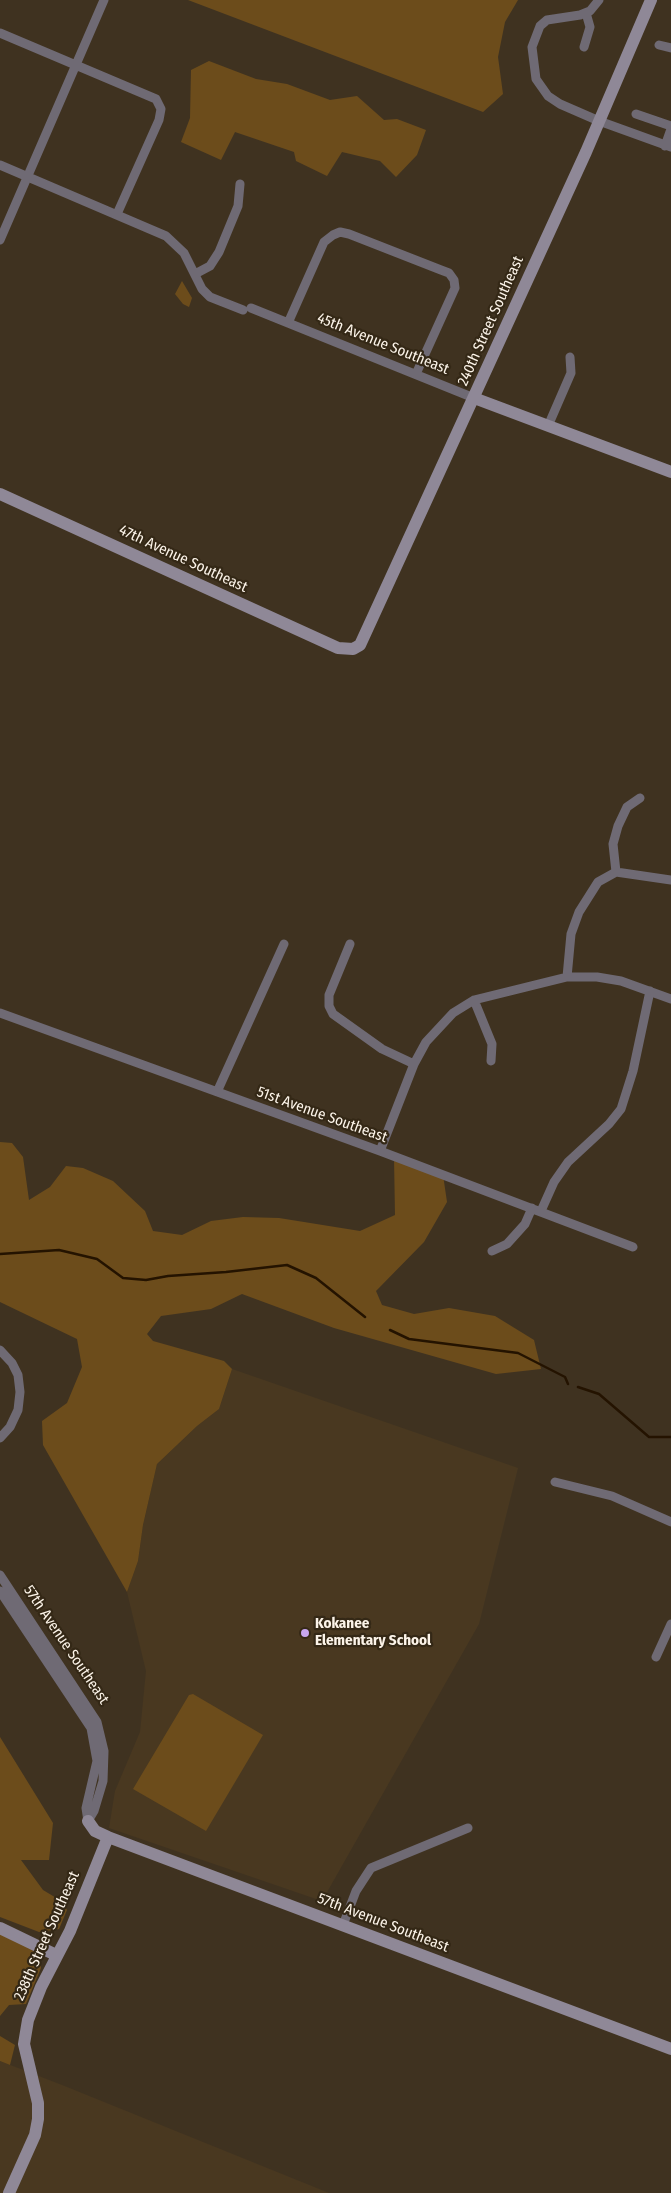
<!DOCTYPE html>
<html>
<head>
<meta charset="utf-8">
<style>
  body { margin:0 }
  canvas { display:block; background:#3f3220 }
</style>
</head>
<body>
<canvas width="671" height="2193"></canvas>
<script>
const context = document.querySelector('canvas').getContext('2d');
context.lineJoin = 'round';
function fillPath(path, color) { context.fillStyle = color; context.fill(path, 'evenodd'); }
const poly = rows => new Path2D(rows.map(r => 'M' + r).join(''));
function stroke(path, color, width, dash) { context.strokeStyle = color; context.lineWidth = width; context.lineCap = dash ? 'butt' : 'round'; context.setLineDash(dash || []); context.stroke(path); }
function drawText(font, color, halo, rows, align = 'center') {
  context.font = font + ' "Fira Sans Condensed",sans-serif'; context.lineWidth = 4.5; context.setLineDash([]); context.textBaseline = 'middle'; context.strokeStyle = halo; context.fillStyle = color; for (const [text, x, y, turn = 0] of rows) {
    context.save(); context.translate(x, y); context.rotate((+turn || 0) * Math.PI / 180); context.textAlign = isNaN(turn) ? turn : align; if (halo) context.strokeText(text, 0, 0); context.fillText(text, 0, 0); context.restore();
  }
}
const built = poly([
  [232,1369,518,1468,479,1624,322,1901,109,1828,115,1791,140,1732,146,1671,127,1592,138,1561,143,1525,157,1464,197,1426,219,1409],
  [0,2061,62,2085,329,2193,0,2193]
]);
const green = poly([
  [188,0,518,0,505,22,498,57,503,94,483,112],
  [209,61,256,79,287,84,330,100,357,96,384,120,397,119,426,130,417,155,396,177,380,161,342,152,327,176,296,161,294,152,235,132,221,160,181,142,190,118,191,70],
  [182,281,192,298,189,307,183,304,175,294],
  [0,1142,12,1143,23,1157,29,1200,50,1187,66,1166,83,1168,113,1181,145,1211,153,1231,182,1235,211,1221,243,1217,279,1218,360,1231,395,1215,394,1157,443,1175,447,1202,424,1242,376,1291,382,1305,414,1314,449,1308,495,1316,534,1340,541,1369,496,1374,334,1328,242,1294,211,1309,161,1316,147,1334,153,1341,224,1361,232,1369,219,1409,197,1426,157,1464,143,1525,138,1561,127,1592,43,1445,42,1421,67,1403,82,1367,77,1339,0,1302],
  [193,1694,263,1735,206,1831,133,1789,189,1695],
  [0,1737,53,1823,49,1860,21,1860,43,1890,63,1902,67,1910,59,1929,39,1932,0,1917],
  [0,1933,30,1944,40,1956,41,1968,26,2004,9,2005,0,2016],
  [0,2036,15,2045,10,2065,0,2061]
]);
const stream = poly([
  [0,1254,59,1250,97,1259,123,1278,146,1280,168,1276,226,1272,287,1265,316,1278,365,1317],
  [390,1330,409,1339,518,1353,565,1377,568,1384],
  [578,1387,599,1394,649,1437,671,1437]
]);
const street = poly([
  [599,0,590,11,580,15,547,20,540,26,532,47,536,79,548,96,560,104,599,121,671,147],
  [0,33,156,99,161,109,159,120,117,214],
  [659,45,671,48],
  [584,47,590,27,586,13],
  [636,114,671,126],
  [665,146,671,129],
  [0,165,166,236,184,253,202,289,210,297,243,310],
  [0,240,104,0],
  [195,274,210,266,219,252,238,206,240,184],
  [251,308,474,398],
  [288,323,324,242,333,235,340,232,349,234,441,270,449,273,454,280,455,288,416,374],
  [548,426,571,373,570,357],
  [616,872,613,844,618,826,627,807,640,798],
  [616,872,671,880],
  [350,944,329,995,329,1006,333,1014,382,1049,414,1064],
  [567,977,571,934,579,912,598,882,616,872],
  [474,1000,492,1044,491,1061],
  [0,1013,380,1151,633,1247],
  [217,1092,284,944],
  [380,1151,414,1064,426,1042,453,1013,474,1000,567,977,597,977,621,981,671,999],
  [541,1211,554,1182,568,1162,609,1124,621,1109,633,1071,650,991],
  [492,1251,507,1244,525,1224,532,1208],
  [0,1350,12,1363,18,1375,20,1392,18,1410,10,1427,0,1438],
  [555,1482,612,1496,671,1522],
  [0,1575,97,1722,104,1751,103,1781,94,1811,88,1821],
  [0,1591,91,1728,97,1761,86,1808,88,1821],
  [656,1657,671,1624],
  [343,1925,356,1891,371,1868,468,1828]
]);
const secondary = poly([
  [474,398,671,472],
  [0,494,338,648,353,649,360,645,586,152,651,0],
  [88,1821,95,1831,108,1837,671,2049],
  [0,1928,56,1955],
  [9,2193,35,2135,38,2119,38,2103,24,2044,28,2020,41,1987,70,1931,108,1837]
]);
const markers = [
  [305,1633,5,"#c8a6ef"]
];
const streetNames = [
  ["240th Street Southeast",491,321,-66],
  ["45th Avenue Southeast",383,344,22],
  ["47th Avenue Southeast",183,559,25],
  ["51st Avenue Southeast",322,1115,20],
  ["57th Avenue Southeast",66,1645,56],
  ["57th Avenue Southeast",383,1923,21],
  ["238th Street Southeast",47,1936,-66]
];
const poiNames = [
  ["Kokanee",315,1624],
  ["Elementary School",315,1641]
];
fillPath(built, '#493820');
fillPath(green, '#6c4c1b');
stroke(stream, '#241300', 2.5);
stroke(street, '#6f6a74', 9);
stroke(secondary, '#8f8897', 12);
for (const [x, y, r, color] of markers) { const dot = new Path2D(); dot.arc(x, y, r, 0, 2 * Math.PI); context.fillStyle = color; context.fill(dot); stroke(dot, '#342816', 2); }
drawText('15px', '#fcf4e9', '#342816', streetNames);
drawText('bold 15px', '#fcf4e9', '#342816', poiNames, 'left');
</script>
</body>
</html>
